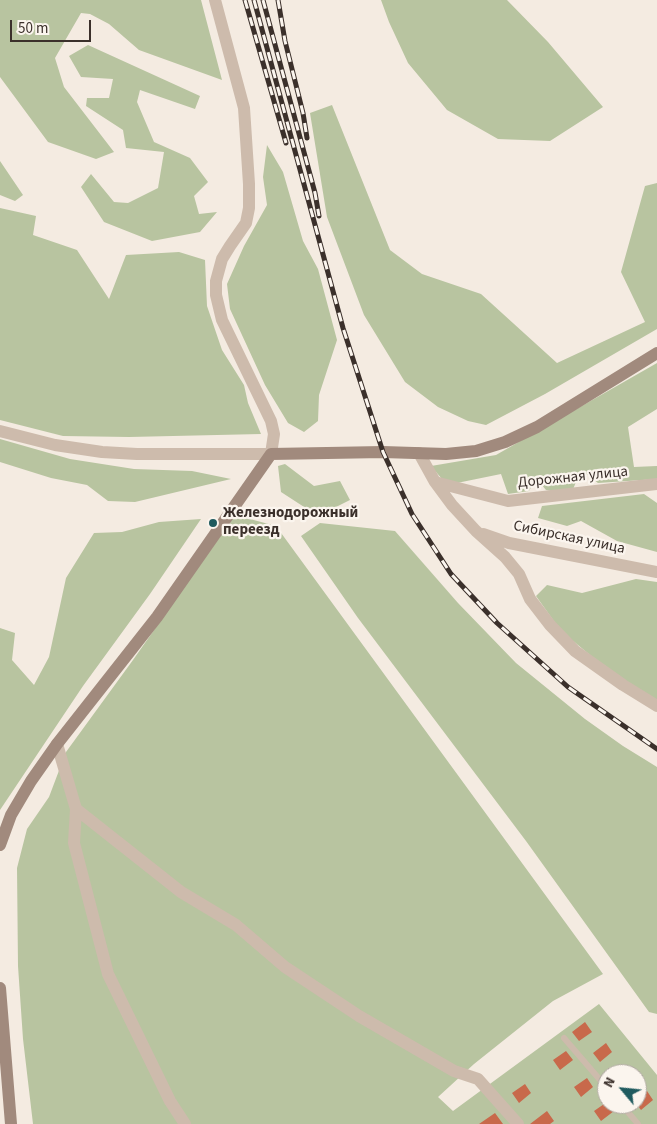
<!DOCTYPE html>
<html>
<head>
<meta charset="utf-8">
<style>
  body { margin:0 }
  #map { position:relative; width:657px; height:1124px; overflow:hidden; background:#f4ebe1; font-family:"Source Sans 3",sans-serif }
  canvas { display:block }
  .north { position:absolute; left:597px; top:1064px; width:50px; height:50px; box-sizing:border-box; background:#fbf5ee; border:1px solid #aea6a0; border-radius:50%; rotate:298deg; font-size:14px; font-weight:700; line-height:20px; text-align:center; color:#3b302b }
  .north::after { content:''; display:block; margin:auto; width:18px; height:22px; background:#1f5a5e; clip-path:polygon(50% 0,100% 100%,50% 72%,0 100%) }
  .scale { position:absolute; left:10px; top:20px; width:81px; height:22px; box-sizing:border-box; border:2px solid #3b302b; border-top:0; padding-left:6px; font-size:15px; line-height:18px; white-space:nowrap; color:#3b302b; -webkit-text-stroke:4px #fbf5ee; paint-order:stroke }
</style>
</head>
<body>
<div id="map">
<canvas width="657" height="1124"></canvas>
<div class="north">N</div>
<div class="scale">50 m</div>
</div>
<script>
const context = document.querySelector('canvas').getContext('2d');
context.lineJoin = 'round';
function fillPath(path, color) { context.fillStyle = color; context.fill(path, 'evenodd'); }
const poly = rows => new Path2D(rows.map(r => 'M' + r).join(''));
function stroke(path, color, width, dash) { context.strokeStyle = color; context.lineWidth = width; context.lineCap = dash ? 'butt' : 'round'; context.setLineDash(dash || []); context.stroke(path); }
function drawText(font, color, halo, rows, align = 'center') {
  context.font = font + ' "Source Sans 3",sans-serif'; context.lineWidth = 4.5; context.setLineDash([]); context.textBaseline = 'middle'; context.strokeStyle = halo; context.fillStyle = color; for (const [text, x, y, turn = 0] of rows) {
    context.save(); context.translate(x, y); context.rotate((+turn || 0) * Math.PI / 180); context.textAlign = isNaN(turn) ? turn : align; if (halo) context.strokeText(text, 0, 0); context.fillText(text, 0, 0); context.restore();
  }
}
const green = poly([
  [0,0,201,0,222,80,139,50,109,24,90,14,81,13,55,58,64,87,114,152,96,159,48,142,0,77],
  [381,0,507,0,548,42,603,107,550,141,498,139,447,110,408,63,389,22],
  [88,45,200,96,195,109,140,90,137,102,154,142,190,158,208,182,194,196,199,214,217,212,200,232,152,241,104,222,81,187,91,174,114,202,128,203,158,188,164,152,126,148,123,130,86,106,87,98,109,98,113,79,81,77,69,56],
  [332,105,390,250,422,274,481,294,557,363,645,322,621,272,645,186,657,183,657,329,545,394,486,425,468,421,438,407,405,382,364,315,327,217,310,113],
  [267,145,283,172,303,241,318,269,337,340,319,395,318,421,304,432,288,423,265,385,230,309,227,284,244,246,267,205,263,177],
  [0,161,23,195,15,201,0,195],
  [0,208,36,216,33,235,77,250,109,299,126,255,179,252,205,260,207,306,222,350,244,385,248,403,261,434,129,437,63,436,0,420],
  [657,363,657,409,628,427,634,467,657,466,657,479,598,483,581,470,571,494,546,490,536,478,529,491,508,494,501,474,447,485,431,466,496,455],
  [0,439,70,459,134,469,192,471,231,479,135,502,108,501,87,485,51,478,0,462],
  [285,464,314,486,340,481,350,500,318,516,281,492,278,466],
  [644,494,657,503,657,552,617,541,581,521,567,526,538,518,542,506],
  [235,515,276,526,603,974,553,1001,474,1064,438,1097,453,1111,599,1004,657,1075,657,1124,33,1124,23,1039,18,966,17,868,27,829,49,797,66,752,133,660],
  [607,1074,637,1074,637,1104,607,1104],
  [201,519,150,594,83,686,0,810,0,628,15,633,12,660,34,685,49,657,66,578,94,533,122,532,159,522],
  [320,523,395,531,458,603,516,663,585,719,623,746,657,767,657,1014,649,1012,526,841,358,618,301,536],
  [636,579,657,582,657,701,613,674,561,631,536,596,547,585,582,593]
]);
const building = poly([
  [585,1022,592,1032,579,1041,572,1032],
  [606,1043,612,1052,600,1062,593,1053],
  [566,1051,573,1060,560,1070,553,1060],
  [587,1078,593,1087,581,1097,574,1087],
  [525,1084,531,1093,519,1103,512,1093],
  [647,1091,653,1100,641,1110,637,1105,637,1098],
  [607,1102,607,1104,614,1111,601,1121,594,1111],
  [547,1111,554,1121,550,1124,530,1124],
  [495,1113,503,1124,479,1124]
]);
const service = poly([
  [564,1038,607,1088],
  [621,1104,638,1124]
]);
const minor = poly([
  [215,0,244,108,249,184,249,208,246,223,230,246,222,259,216,281,216,295,222,320,271,421,274,434,271,454],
  [419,453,435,482,452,505,476,531,505,557,519,574,530,599,550,625,575,651,623,685,657,706],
  [435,482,508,501,657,484],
  [483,534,509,543,657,572],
  [57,744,76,809,74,843,108,974,170,1101,185,1124],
  [76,809,181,892,236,925,285,967,359,1016,454,1071,478,1079,518,1124]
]);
const tertiary = poly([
  [0,431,55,445,102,452,137,454,271,454]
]);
const secondary = poly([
  [0,845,11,815,31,781,57,744,157,617,271,454,383,452,446,454,476,451,505,442,537,427,657,353],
  [0,988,11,1124]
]);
const rail = poly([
  [245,0,286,143],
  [254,0,343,328,383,452,412,514,451,574,497,623,568,687,657,749],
  [263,0,315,193,319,216],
  [278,0,285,41,303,113,307,138]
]);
const markers = [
  [213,523,5,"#1f5a5e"]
];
const streetNames = [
  ["Дорожная улица",573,478,-6],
  ["Сибирская улица",569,538,12]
];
const poiNames = [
  ["Железнодорожный",223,514],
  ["переезд",223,531]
];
fillPath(green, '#b8c4a0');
fillPath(building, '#c8694b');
stroke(service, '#cdbbac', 6);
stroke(minor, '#cdbbac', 12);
stroke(tertiary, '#cdbbac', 12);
stroke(secondary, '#a18a7d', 12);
stroke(rail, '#3b302b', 5);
stroke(rail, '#fbf5ee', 3, [9]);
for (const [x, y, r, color] of markers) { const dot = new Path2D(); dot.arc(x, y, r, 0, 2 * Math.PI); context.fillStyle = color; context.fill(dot); stroke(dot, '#fbf5ee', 2); }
drawText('15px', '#3b302b', '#fbf5ee', streetNames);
drawText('bold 15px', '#3b302b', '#fbf5ee', poiNames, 'left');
</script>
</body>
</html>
